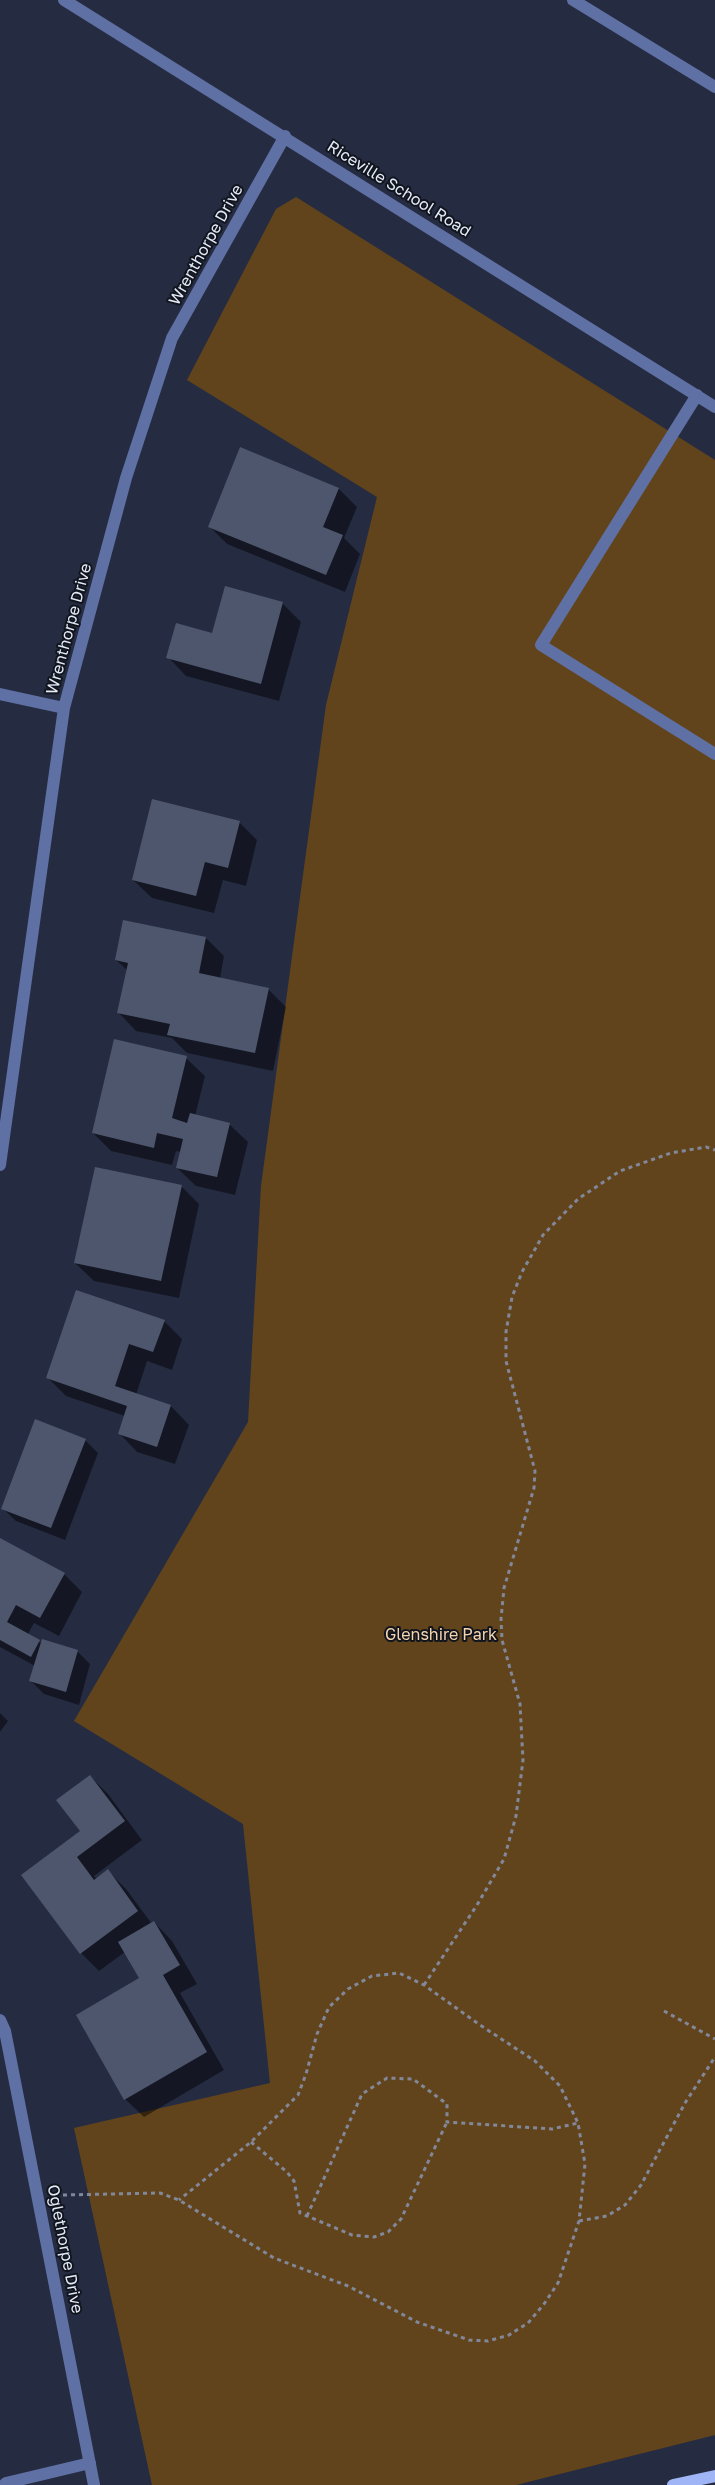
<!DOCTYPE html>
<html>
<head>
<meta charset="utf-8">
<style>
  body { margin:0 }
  canvas { display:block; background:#252c41 }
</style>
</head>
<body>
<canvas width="715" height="2485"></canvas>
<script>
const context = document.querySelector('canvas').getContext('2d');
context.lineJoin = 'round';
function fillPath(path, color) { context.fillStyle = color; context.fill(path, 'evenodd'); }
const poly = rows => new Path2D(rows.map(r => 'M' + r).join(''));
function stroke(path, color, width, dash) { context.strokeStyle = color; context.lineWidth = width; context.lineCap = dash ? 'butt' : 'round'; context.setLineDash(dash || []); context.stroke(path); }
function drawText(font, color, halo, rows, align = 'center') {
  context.font = font + ' "Golos Text",sans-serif'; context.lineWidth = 4; context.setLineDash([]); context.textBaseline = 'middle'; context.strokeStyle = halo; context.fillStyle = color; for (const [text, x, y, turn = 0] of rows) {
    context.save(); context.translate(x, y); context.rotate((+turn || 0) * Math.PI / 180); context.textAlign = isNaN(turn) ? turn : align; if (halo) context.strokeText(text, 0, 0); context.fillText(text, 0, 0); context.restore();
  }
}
const green = poly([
  [296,197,715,460,715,2435,516,2485,152,2485,74,2128,270,2083,243,1824,74,1721,248,1422,261,1186,326,705,377,497,187,380,276,209]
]);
const shadow = poly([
  [240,449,339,489,357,507,344,538,360,554,345,592,227,544,209,526],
  [282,603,301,622,279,701,186,676,168,657],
  [239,822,257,840,246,886,223,880,214,913,152,898,133,880],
  [206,938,224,956,220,979,268,989,286,1007,273,1071,187,1053,172,1038,136,1031,118,1012,127,970,116,960],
  [186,1058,205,1076,195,1116,229,1124,248,1142,235,1195,196,1186,177,1168,181,1152,176,1151,172,1165,111,1151,93,1133],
  [181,1186,199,1204,179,1298,94,1281,75,1263],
  [164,1321,182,1339,172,1370,147,1361,136,1395,171,1406,189,1425,175,1464,137,1452,119,1433,125,1416,66,1396,48,1378],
  [85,1440,98,1453,65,1540,16,1521,2,1508],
  [0,1540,64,1574,82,1592,59,1636,34,1623,28,1634,42,1644,77,1651,90,1664,79,1705,44,1694,31,1681,35,1666,0,1647],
  [0,1713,8,1721,0,1732],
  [90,1776,108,1794,142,1840,94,1876,97,1880,108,1871,126,1889,152,1924,154,1922,172,1941,197,1984,180,1993,224,2070,144,2117,125,2099,77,2016,140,1978,125,1952,99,1971,81,1953,23,1875,81,1831]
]);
const building = poly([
  [240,447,339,488,323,527,343,535,326,575,208,527],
  [225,586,283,602,261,684,166,658,176,623,212,633],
  [152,799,240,821,228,868,205,862,196,896,132,880],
  [123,920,206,937,199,973,269,988,255,1053,167,1035,170,1024,117,1013,128,963,115,960],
  [114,1039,187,1056,172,1118,187,1123,190,1113,230,1123,217,1177,176,1168,183,1139,157,1133,154,1148,92,1133],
  [95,1167,182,1185,161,1281,74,1263],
  [76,1290,165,1320,153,1352,129,1344,115,1386,171,1405,157,1447,118,1434,127,1406,46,1378],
  [35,1419,86,1439,51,1528,1,1509],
  [0,1538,65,1573,40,1618,16,1605,7,1622,40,1640,31,1657,0,1640],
  [42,1639,78,1650,66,1692,29,1681],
  [90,1775,125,1821,77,1857,94,1880,108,1869,138,1911,80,1954,21,1875,80,1831,56,1800],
  [154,1921,180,1965,163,1975,207,2052,124,2100,76,2015,139,1978,118,1942]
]);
const path = poly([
  [424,1985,477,1905,504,1859,516,1816,523,1760,520,1704,502,1640,501,1619,504,1588,534,1488,535,1471,506,1361,506,1332,512,1297,522,1272,543,1235,578,1199,620,1171,671,1153,706,1147,715,1150],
  [664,2011,715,2039],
  [251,2142,287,2172,294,2181,300,2213,352,2235,374,2237,388,2232,401,2219,447,2122],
  [63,2195,160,2193,179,2200,274,2258,348,2286,417,2322,469,2340,488,2341,509,2335,528,2323,544,2304,558,2283,579,2221,585,2164,578,2123,560,2086,535,2061,480,2025,424,1985,399,1973,372,1976,348,1989,329,2007,317,2034,306,2074,298,2095,251,2142,179,2200],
  [307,2216,362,2094,387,2078,413,2079,447,2104,447,2122,552,2129,578,2123],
  [579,2221,607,2216,625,2205,641,2185,685,2103,715,2057]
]);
const minor = poly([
  [64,0,715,407],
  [573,0,715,87],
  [697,395,541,645,715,754],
  [0,694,64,708],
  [0,1165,64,708,126,478,172,338,285,136],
  [0,2020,5,2031,94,2485],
  [4,2485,6,2483,90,2463]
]);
const major = poly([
  [673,2485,715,2476]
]);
const streetNames = [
  ["Riceville School Road",399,189,32],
  ["Wrenthorpe Drive",206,245,-61],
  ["Wrenthorpe Drive",69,629,-75],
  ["Oglethorpe Drive",65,2249,79]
];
const parkNames = [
  ["Glenshire Park",441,1635]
];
fillPath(green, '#62441c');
fillPath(shadow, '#0007');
fillPath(building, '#4e566e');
stroke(path, '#828899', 3, [4, 4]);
stroke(minor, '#5f70a4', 12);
stroke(major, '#a0b5f5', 12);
drawText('16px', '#e5eaf8', '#11151e', streetNames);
drawText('16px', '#f6d5ae', '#11151e', parkNames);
</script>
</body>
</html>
